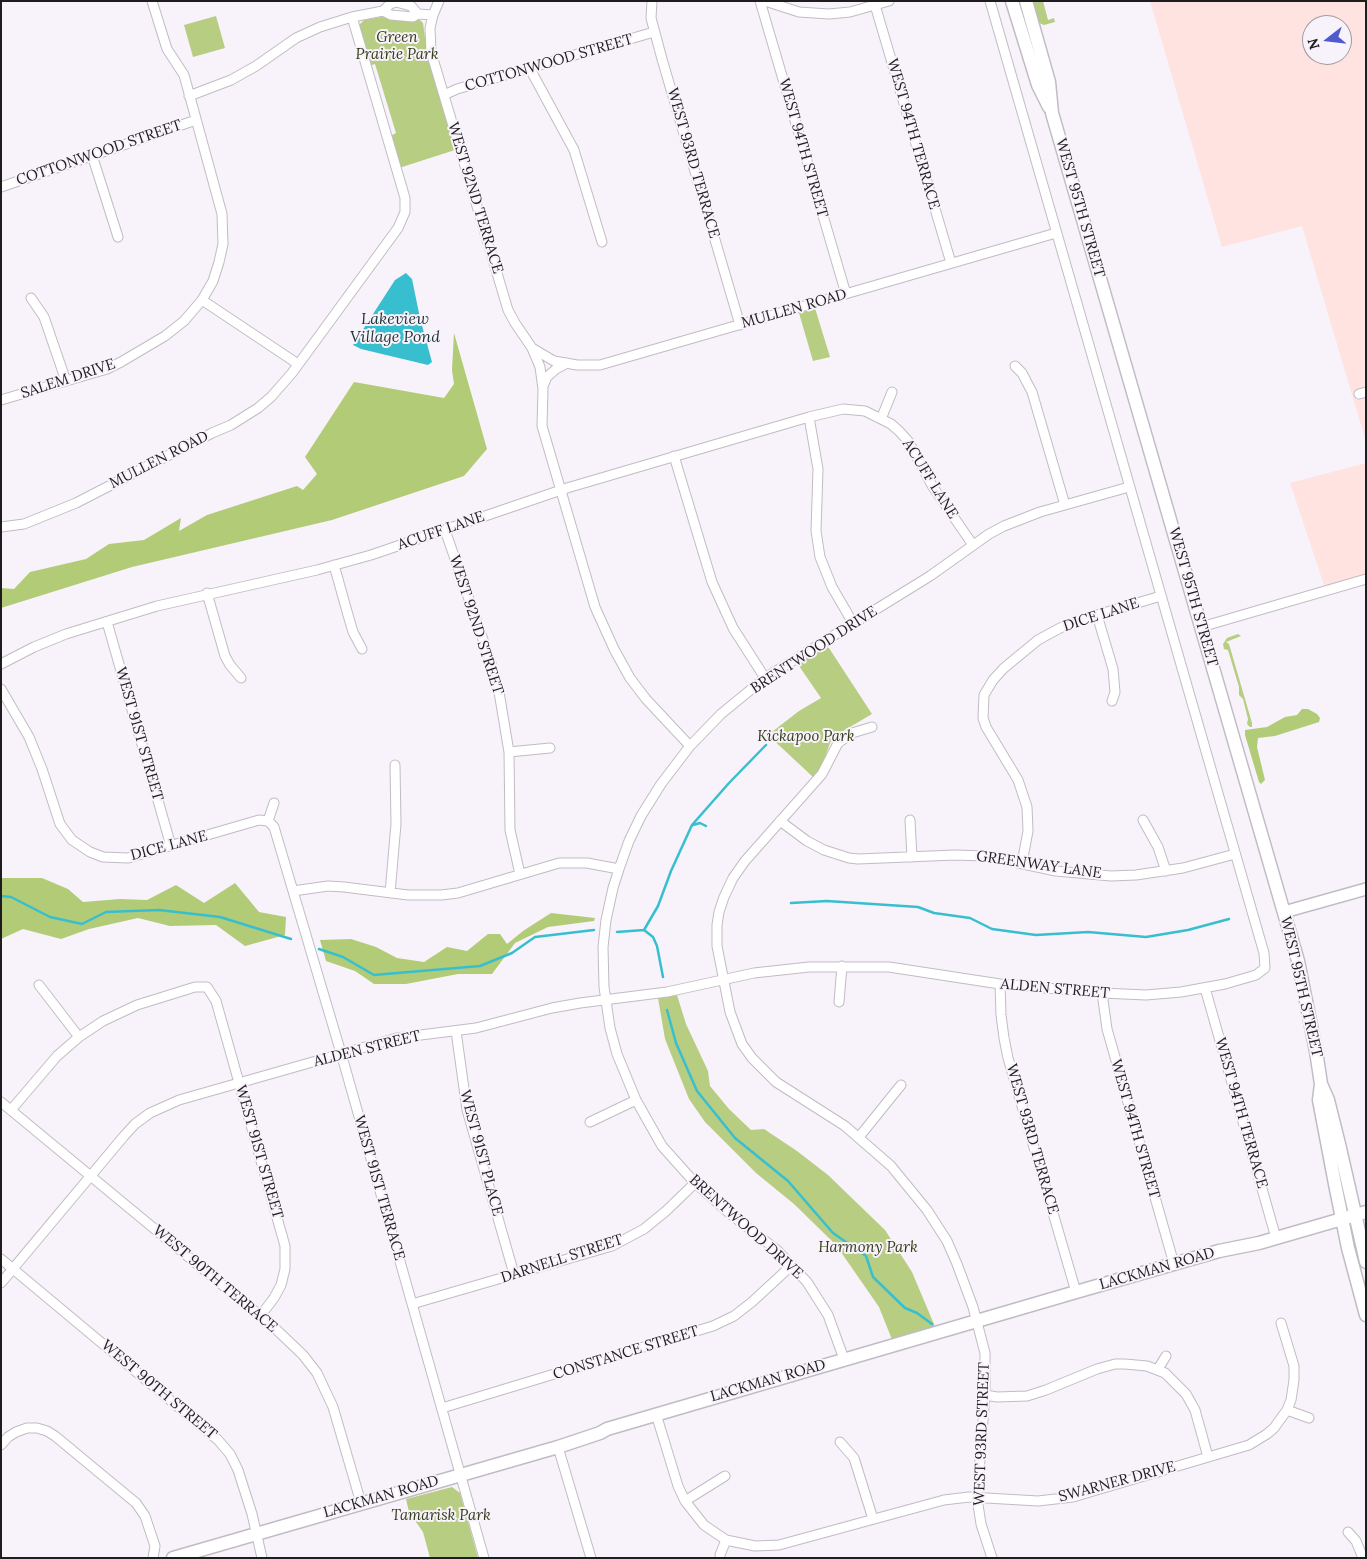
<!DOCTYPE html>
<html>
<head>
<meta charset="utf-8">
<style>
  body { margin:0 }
  #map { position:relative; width:1367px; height:1559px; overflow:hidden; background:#f8f2fb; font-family:Lora,serif }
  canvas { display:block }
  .frame { position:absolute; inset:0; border:2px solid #1e1c1f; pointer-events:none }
  .north { position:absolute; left:1302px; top:15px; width:50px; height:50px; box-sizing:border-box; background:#f8f2fb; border:1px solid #a19ca3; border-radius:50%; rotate:254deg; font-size:14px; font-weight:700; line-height:20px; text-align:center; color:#1e1c1f }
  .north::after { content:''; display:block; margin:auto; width:18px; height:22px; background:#4f5ad0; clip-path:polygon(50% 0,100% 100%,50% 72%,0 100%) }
</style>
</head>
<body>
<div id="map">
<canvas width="1367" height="1559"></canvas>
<div class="frame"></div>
<div class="north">N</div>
</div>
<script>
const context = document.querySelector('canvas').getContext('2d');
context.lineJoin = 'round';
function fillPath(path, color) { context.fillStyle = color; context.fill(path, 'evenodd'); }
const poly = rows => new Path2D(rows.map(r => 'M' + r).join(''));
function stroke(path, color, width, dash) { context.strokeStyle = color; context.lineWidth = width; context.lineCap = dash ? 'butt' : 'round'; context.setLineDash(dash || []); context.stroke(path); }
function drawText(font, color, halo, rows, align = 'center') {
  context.font = font + ' Lora,serif'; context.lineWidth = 4; context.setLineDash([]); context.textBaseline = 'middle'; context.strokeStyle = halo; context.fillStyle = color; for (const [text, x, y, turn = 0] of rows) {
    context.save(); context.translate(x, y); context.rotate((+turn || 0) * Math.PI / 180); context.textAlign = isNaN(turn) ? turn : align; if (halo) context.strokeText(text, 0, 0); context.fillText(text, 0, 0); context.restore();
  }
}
const industrial = poly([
  [1150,1,1366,1,1366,442,1302,226,1222,247],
  [1312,25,1342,25,1342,55,1312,55],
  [1366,463,1366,579,1326,591,1290,483]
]);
const green = poly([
  [1033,1,1043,1,1048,20,1054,18,1055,22,1044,25,1039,23],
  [216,16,225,48,193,57,184,25],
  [381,17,420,20,423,23,427,51,455,150,399,168,390,136,396,133,375,64,369,66,359,25,364,20],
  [815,308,830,357,813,361,799,313],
  [1238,634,1241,636,1226,642,1229,644,1252,723,1252,727,1250,727,1247,724,1248,719,1243,699,1239,695,1239,687,1228,650,1224,649,1223,644,1227,638],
  [827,645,872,714,838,734,830,743,822,766,813,777,768,735,799,711,821,698,797,663],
  [677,995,686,1024,708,1071,710,1086,729,1109,751,1130,764,1129,797,1151,828,1175,885,1230,912,1272,936,1329,893,1342,879,1307,836,1245,794,1204,756,1173,705,1122,689,1099,665,1039,658,998],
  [452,1487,460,1493,478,1558,430,1558,423,1532,409,1512,406,1499]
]);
const forest = poly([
  [454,333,487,449,464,476,332,520,132,567,1,608,1,588,14,589,30,572,86,559,109,544,144,540,181,518,179,531,207,515,297,486,303,490,317,474,305,457,354,382,444,398,454,384,452,370],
  [1302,709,1308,709,1317,714,1320,718,1319,722,1275,736,1258,738,1257,747,1265,780,1261,784,1259,782,1253,762,1245,735,1245,730,1267,727,1285,717,1297,715],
  [1,878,42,878,68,889,83,902,120,899,147,900,176,885,204,903,235,883,259,912,286,917,285,935,245,946,216,925,170,926,138,918,89,929,61,939,23,929,1,939],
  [551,913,595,918,594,921,548,927,515,943,492,974,458,974,406,984,374,984,355,971,326,961,320,940,351,939,376,947,397,958,424,962,447,947,467,951,488,934,500,934,507,944,523,931]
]);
const water = poly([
  [406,273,412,279,420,318,432,362,428,365,361,349,353,345,395,280]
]);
const stream = poly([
  [693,825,700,823,706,826],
  [1,896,11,897,50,917,82,924,106,912,159,910,220,917,291,939],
  [791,903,827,901,918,907,934,913,970,918,992,929,1036,935,1088,932,1146,937,1188,930,1229,919],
  [644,930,658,906,671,871,692,825,729,783,766,745],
  [617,932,644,930,653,937,657,946,663,977],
  [319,949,343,957,374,975,480,966,512,953,535,937,594,930],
  [667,1010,676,1043,697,1091,735,1138,788,1181,833,1233,866,1256,873,1277,905,1308,917,1313,932,1324]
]);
const minor = poly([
  [439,1,433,15,430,28,431,52,508,310,515,323,532,348,540,367,543,389,542,426,595,607,614,649,630,678,646,699,690,746],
  [652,1,651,18,662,59,740,325],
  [760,1,846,294],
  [765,1,799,12,829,14,850,12,889,1],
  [875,5,951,263],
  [383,11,391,15,413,17,418,14,433,15],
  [530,69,574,150,602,242],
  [444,95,457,89,654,32],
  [189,96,231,80,256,66,296,38,320,27,352,17,383,11,390,4,396,2,411,6,418,14],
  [92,155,118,237],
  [1,187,196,120],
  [31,298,44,317,66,381],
  [202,300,298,364],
  [532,348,554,361,577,365,600,365,1056,233],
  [1015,366,1022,373,1032,392,1065,505],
  [543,386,547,377,556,369,567,363],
  [1359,394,1366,392],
  [1,400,107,369,121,362,165,336,184,321,202,300,213,281,219,262,223,244,222,214,184,75,167,49,152,1],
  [809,417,818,469,816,531,820,557,832,587,853,623],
  [881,419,892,392],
  [674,456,712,582,733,628,765,678],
  [1,527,24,524,76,503,212,433,231,425,258,408,271,397,292,373,398,228,405,212,405,198,352,17],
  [445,530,490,660,498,686,509,752,510,830,520,874],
  [334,565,348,615,353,632,362,649],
  [207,593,225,656,230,665,241,678],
  [1097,615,1113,669,1115,692,1112,701],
  [107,622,171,846],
  [1201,627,1366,579],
  [1,664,34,647,66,634,157,606,317,570,371,555,567,488,809,417,843,409,865,411,891,424,899,431,908,441,933,487,973,545],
  [1,689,29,737,42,769,60,824,72,840,90,852,103,857,128,858,259,820,268,821],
  [872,727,852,733,838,743,822,774,745,861,733,878,724,897,719,912,717,925,717,946,730,1012,742,1044,752,1058,776,1082,845,1126,891,1166,927,1210,947,1241,957,1264,973,1307,985,1353,985,1395,977,1498,981,1524,992,1558],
  [509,752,550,748],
  [910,820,912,857],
  [1143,820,1158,847,1166,871],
  [268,821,274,827,341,1053,484,1558],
  [268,821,274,803],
  [780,821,807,841,824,850,849,858,858,859,955,855,985,856,1056,871,1111,876,1136,875,1183,868,1235,854],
  [1022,863,1028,831,1027,807,1018,780,986,727,983,718,984,695,993,680,1004,668,1038,640,1060,628,1083,619,1161,596],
  [293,891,328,886,344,887,408,895,441,895,458,893,559,863,587,863,619,869],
  [390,893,396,824,395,765],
  [1000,984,1001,1015,1004,1038,1008,1058,1076,1292],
  [39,985,79,1037],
  [1205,988,1276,1238],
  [1102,993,1107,1029,1174,1264],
  [839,1002,842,966],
  [456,1031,467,1110,514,1274],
  [1,1102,249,1307,261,1315,303,1355,317,1373,333,1407,361,1503],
  [11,1110,57,1056,79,1037,103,1021,137,1005,195,987,207,987,216,1001,285,1246,285,1269,281,1285,274,1298,261,1315],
  [590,1122,636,1100],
  [859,1137,901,1085],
  [1,1259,218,1440,230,1454,238,1470,252,1514,262,1558],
  [1,1283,124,1136,135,1124,150,1113,179,1100,397,1038,476,1028,552,1008,580,1003,667,992,754,973,809,967,889,967,1000,984,1102,993,1146,995,1181,992,1225,984,1256,975,1265,968,1264,953,990,1],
  [412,1304,612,1246,644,1229,666,1211,695,1183],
  [844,1359,828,1315,807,1282,777,1250,729,1213,695,1183,662,1146,636,1100,617,1054,610,1028,604,987,603,947,606,920,613,888,619,869,629,841,641,816,661,784,690,746,721,714,765,678,930,576,989,534,1004,526,1040,512,1129,487],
  [1158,1369,1166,1356],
  [985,1395,997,1397,1027,1396,1046,1390,1097,1369,1115,1364,1125,1364,1147,1366,1165,1373,1186,1394,1195,1410,1208,1457],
  [442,1408,713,1326,734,1316,752,1302,792,1265],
  [1287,1410,1309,1418],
  [656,1414,678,1486,685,1501,704,1525,726,1540,755,1546,779,1545,944,1500,969,1497,1038,1501,1073,1497,1249,1445,1267,1434,1274,1428,1287,1410,1291,1400,1294,1380,1294,1366,1281,1323],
  [840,1442,854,1458,873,1519],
  [1,1445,8,1437,16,1432,27,1428,37,1428,47,1431,55,1436,136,1503,145,1516,155,1546,153,1558],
  [558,1447,591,1558],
  [685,1501,725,1476],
  [1348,1532,1356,1541,1363,1558],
  [720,1555,726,1540]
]);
const tertiary = poly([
  [1284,912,1366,889]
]);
const secondary = poly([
  [1012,1,1038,85,1049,107],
  [1026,1,1049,82,1052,113,1298,961,1316,1051,1321,1084,1319,1100,1335,1184,1348,1248,1366,1315],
  [1321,1084,1328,1100,1339,1144,1366,1262],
  [173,1558,558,1447,600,1433,607,1429,1076,1292,1219,1251,1259,1243,1366,1212]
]);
const parkNames = [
  ["Green",397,38],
  ["Prairie Park",397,55],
  ["Kickapoo Park",806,737],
  ["Harmony Park",868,1248],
  ["Tamarisk Park",441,1516]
];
const streetNames = [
  ["COTTONWOOD STREET",549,63,-16],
  ["WEST 94TH TERRACE",913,134,74],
  ["WEST 94TH STREET",803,148,74],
  ["COTTONWOOD STREET",99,153,-19],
  ["WEST 93RD TERRACE",693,163,74],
  ["WEST 92ND TERRACE",475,198,73],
  ["WEST 95TH STREET",1080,208,74],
  ["MULLEN ROAD",794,309,-16],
  ["SALEM DRIVE",68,379,-18],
  ["MULLEN ROAD",159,460,-27],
  ["ACUFF LANE",930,479,58],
  ["ACUFF LANE",441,531,-19],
  ["WEST 95TH STREET",1193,597,74],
  ["DICE LANE",1101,615,-18],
  ["WEST 92ND STREET",476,625,72],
  ["BRENTWOOD DRIVE",814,650,-33],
  ["WEST 91ST STREET",139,734,74],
  ["DICE LANE",169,846,-15],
  ["GREENWAY LANE",1039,865,8],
  ["WEST 95TH STREET",1301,987,77],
  ["ALDEN STREET",1055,989,5],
  ["ALDEN STREET",367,1049,-14],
  ["WEST 94TH TERRACE",1241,1113,74],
  ["WEST 94TH STREET",1135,1129,74],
  ["WEST 93RD TERRACE",1032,1139,74],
  ["WEST 91ST STREET",259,1152,74],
  ["WEST 91ST PLACE",481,1153,75],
  ["WEST 91ST TERRACE",379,1188,74],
  ["BRENTWOOD DRIVE",746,1227,42],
  ["DARNELL STREET",562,1259,-18],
  ["LACKMAN ROAD",1157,1269,-16],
  ["WEST 90TH TERRACE",215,1279,40],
  ["CONSTANCE STREET",626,1353,-17],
  ["LACKMAN ROAD",768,1381,-16],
  ["WEST 90TH STREET",159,1390,40],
  ["WEST 93RD STREET",982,1434,-88],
  ["SWARNER DRIVE",1117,1482,-15],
  ["LACKMAN ROAD",381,1497,-16]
];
const waterNames = [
  ["Lakeview",395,319],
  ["Village Pond",395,337]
];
fillPath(industrial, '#fee3e0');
fillPath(green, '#b7cd82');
fillPath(forest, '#b2cb76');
fillPath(water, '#38bfcf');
stroke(stream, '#38bfcf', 2.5);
stroke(minor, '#c1bcc4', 11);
stroke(tertiary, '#c1bcc4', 14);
stroke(secondary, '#c1bcc4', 15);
stroke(minor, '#fff', 9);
stroke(tertiary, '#fff', 11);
stroke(secondary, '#fff', 12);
drawText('italic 15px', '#333d19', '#f8f2fb', parkNames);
drawText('15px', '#1e1c1f', '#f8f2fb', streetNames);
drawText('italic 16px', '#1e3437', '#f8f2fb', waterNames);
</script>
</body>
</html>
